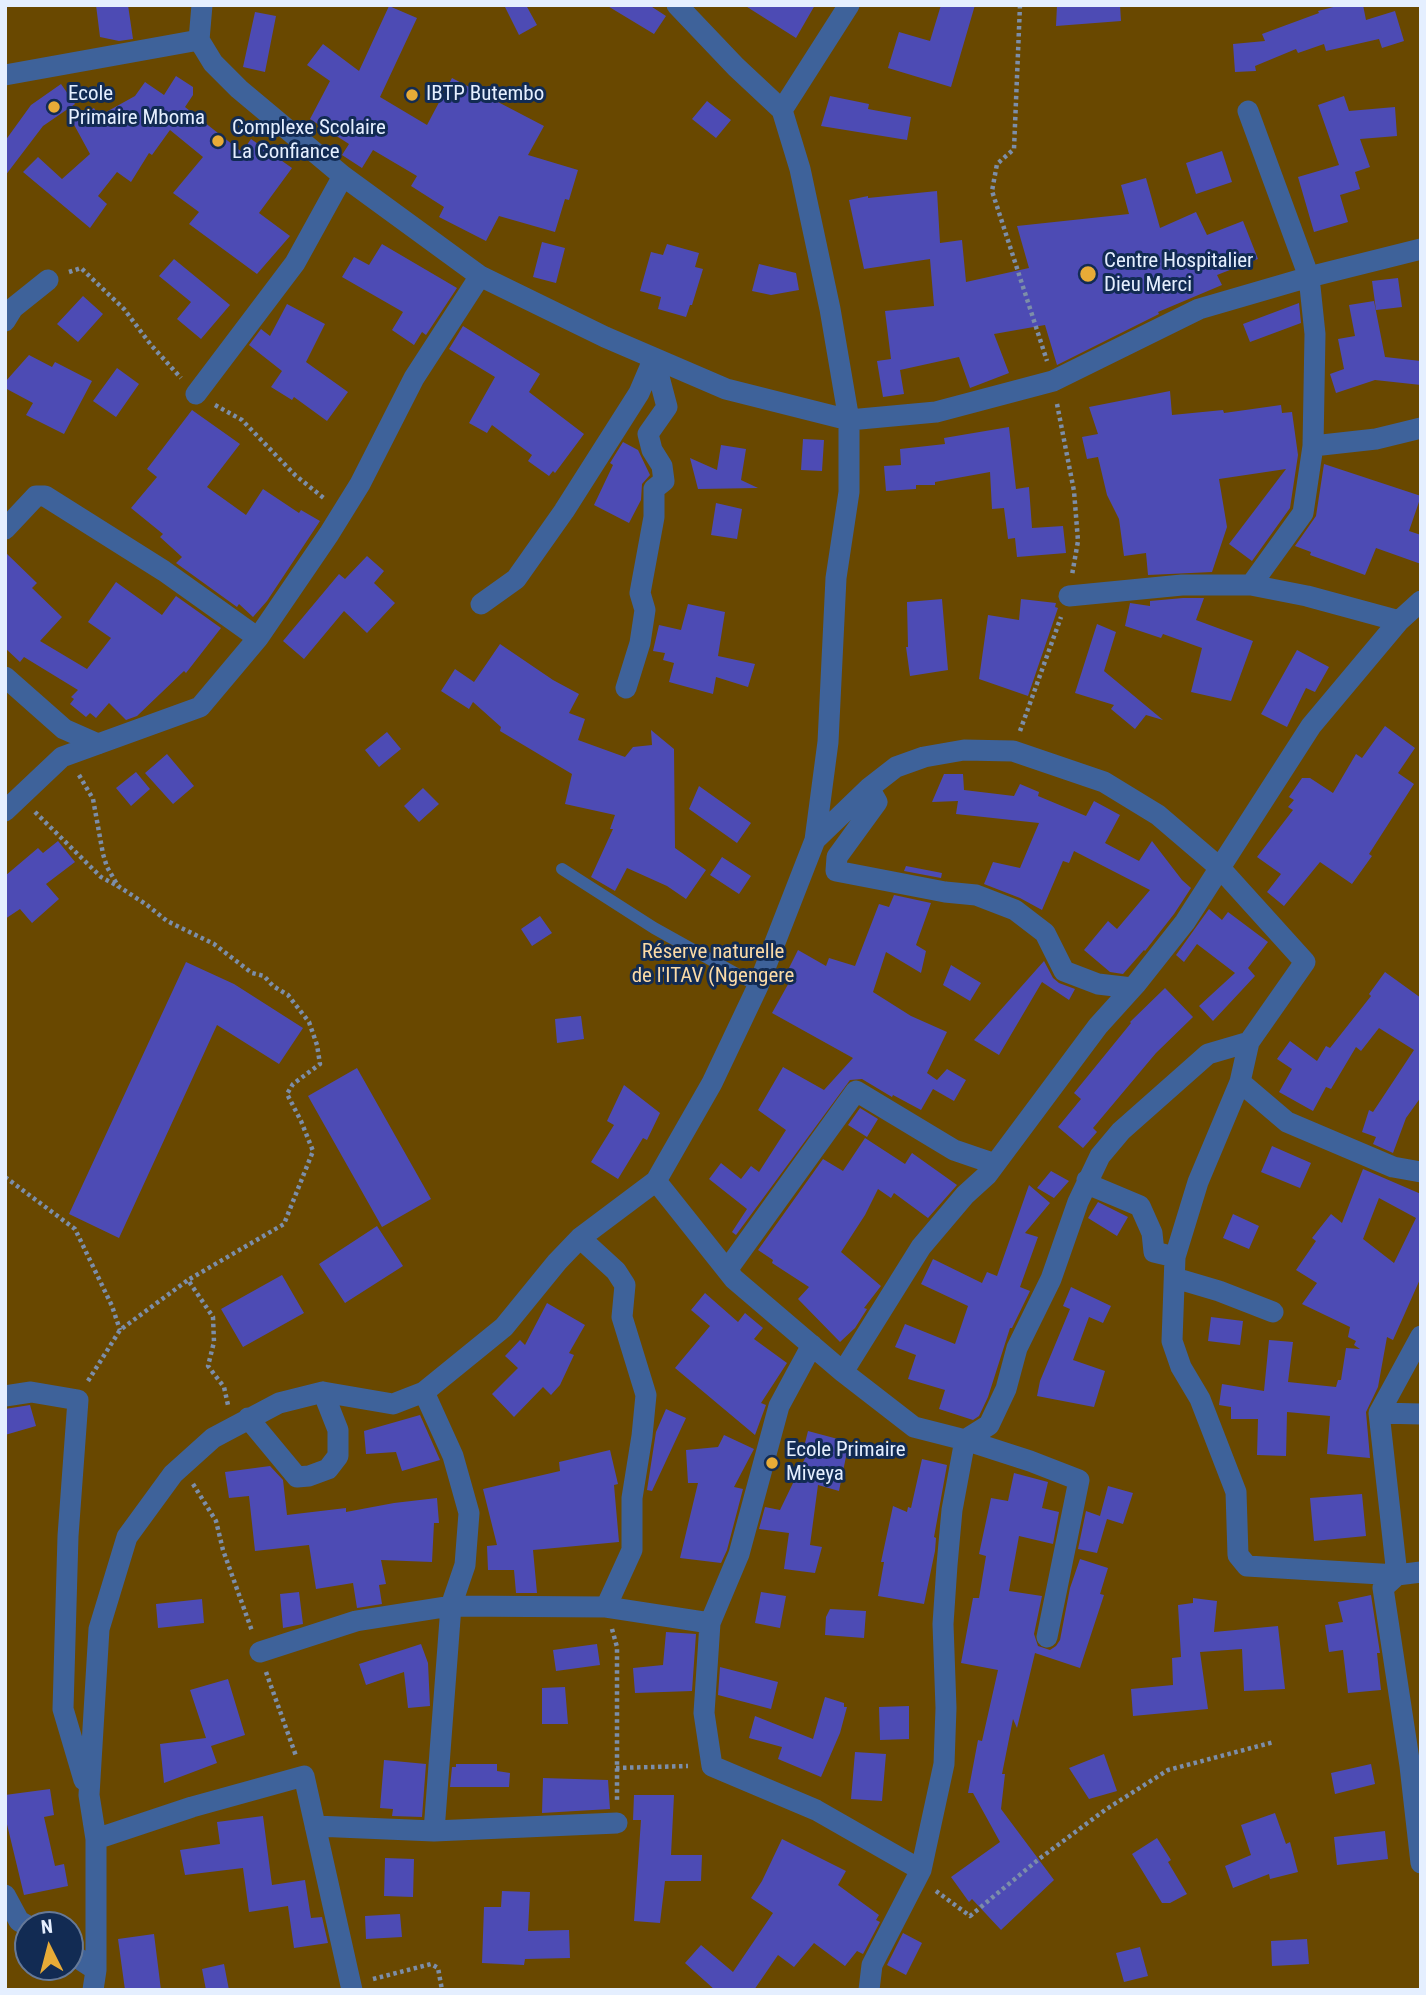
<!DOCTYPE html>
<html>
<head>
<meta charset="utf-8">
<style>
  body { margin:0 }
  #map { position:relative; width:1426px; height:1995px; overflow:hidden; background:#122b53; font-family:"Roboto Condensed",sans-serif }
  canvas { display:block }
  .frame { position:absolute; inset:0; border:7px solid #e5efff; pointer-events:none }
  .north { position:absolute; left:14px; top:1911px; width:70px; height:70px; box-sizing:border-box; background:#122b53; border:2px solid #667998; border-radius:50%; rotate:354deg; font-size:19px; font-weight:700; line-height:28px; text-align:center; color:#e5efff }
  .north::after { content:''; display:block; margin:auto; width:24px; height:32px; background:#e8ab37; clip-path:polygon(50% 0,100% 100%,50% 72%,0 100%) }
</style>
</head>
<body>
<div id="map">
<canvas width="1426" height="1995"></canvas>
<div class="frame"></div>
<div class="north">N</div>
</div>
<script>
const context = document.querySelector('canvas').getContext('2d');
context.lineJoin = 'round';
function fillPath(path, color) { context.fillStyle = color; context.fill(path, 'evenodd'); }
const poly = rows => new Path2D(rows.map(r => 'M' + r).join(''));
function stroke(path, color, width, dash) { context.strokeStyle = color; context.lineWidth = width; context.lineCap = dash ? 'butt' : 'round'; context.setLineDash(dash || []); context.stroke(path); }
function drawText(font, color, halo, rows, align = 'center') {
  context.font = font + ' "Roboto Condensed",sans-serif'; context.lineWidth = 6; context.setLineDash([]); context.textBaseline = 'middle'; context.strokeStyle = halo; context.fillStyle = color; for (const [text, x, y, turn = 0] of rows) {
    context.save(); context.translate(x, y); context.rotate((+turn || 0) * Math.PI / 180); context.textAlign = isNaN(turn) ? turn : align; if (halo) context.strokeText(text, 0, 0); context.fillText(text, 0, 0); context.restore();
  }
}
const green = poly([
  [5,5,1421,5,1421,1990,5,1990],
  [28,1925,70,1925,70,1967,28,1967]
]);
const building = poly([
  [96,5,128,5,133,39,119,41,100,37],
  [504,5,526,5,537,25,519,35],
  [606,5,649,5,666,16,654,34],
  [744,5,815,5,796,38],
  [941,5,975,5,951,87,888,68,899,32,930,41],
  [1057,5,1120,5,1121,21,1056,26],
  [1341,5,1363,5,1366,20,1395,11,1404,41,1382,48,1379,39,1326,51,1324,44,1298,53,1296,49,1255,66,1256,71,1235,72,1233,44,1265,41,1262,34,1319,13,1318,11],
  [389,6,417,18,380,97,427,125,452,78,544,126,528,155,578,170,569,200,565,199,555,232,499,216,486,241,439,217,444,207,411,186,417,176,373,150,362,168,342,155,349,144,310,119,330,81,307,65,323,44,359,71],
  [255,12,276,16,265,72,243,67],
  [176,76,193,87,193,95,185,107,242,152,251,139,292,168,259,213,290,236,257,274,189,224,199,212,173,193,203,157,170,130,152,155,149,153,131,182,117,172,98,196,107,204,90,228,23,172,38,157,62,179,90,154,72,121,94,108,99,116,135,96,145,82,164,95],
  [61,84,75,104,43,126,5,176,5,141,31,105],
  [830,96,869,104,868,109,911,117,907,140,821,126],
  [1344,96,1349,111,1395,107,1397,136,1360,139,1370,167,1355,172,1360,189,1340,195,1348,222,1314,232,1298,177,1339,165,1318,105],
  [707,101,731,120,716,138,692,119],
  [1222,151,1232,182,1196,194,1186,163],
  [1146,178,1160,228,1196,212,1207,235,1243,221,1258,259,1217,275,1222,285,1158,312,1159,314,1057,365,1045,325,994,334,1009,373,970,388,959,357,900,370,904,394,883,397,877,361,891,359,885,311,934,306,930,259,864,269,849,200,868,196,868,198,937,191,940,243,962,240,966,282,1029,268,1017,226,1129,214,1121,185],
  [542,242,565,248,556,283,533,277],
  [382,244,457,288,426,335,422,332,414,345,392,330,403,312,342,277,354,257,369,265],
  [667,244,699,253,695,267,703,269,692,305,690,305,686,317,658,309,661,297,640,291,651,252,663,255],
  [174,259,230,305,201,339,177,319,191,302,159,276],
  [759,264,796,273,799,290,771,295,752,291],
  [1398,278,1402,307,1376,310,1372,281],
  [83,296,103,314,78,342,57,324],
  [1374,301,1385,357,1421,361,1421,385,1375,380,1336,393,1330,374,1344,369,1338,339,1355,336,1349,305],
  [1299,303,1301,323,1250,342,1243,324],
  [287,304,325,324,306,362,348,392,327,421,294,397,292,400,271,387,282,371,249,345,261,329,270,336],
  [463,326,540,374,529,392,584,434,555,473,553,471,549,476,528,461,532,455,492,425,487,433,469,423,495,377,449,349],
  [29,355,52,367,55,362,92,381,64,434,26,415,33,403,5,388,5,382],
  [117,368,139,384,116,417,93,401],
  [1170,391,1172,415,1223,410,1224,413,1281,405,1282,413,1292,412,1298,455,1290,508,1252,561,1229,544,1286,469,1219,479,1227,527,1212,572,1148,575,1146,553,1124,556,1119,519,1107,495,1098,457,1087,459,1082,437,1098,434,1089,407],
  [192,410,240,444,207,487,246,515,263,489,299,513,301,510,320,521,267,601,253,617,239,604,237,607,176,563,182,557,160,537,163,534,131,508,157,477,147,469],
  [1009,427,1016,489,1029,487,1032,528,1063,526,1066,553,1017,557,1015,538,1008,539,1004,508,992,509,990,472,935,482,935,485,916,485,916,489,886,491,884,466,901,465,900,449,945,444,944,438],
  [803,439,824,440,822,471,801,470],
  [623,442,638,450,650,475,642,484,641,500,629,523,594,505,613,465,610,463],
  [721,445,746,449,741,480,758,488,698,489,690,458,717,470],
  [1324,464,1421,496,1409,531,1421,535,1421,564,1376,548,1365,575,1310,555,1311,552,1295,546,1316,516],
  [716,503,742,509,737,539,711,535],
  [5,552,37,583,32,588,62,617,40,641,87,669,111,638,88,622,116,582,162,615,176,596,221,628,186,673,184,671,137,716,126,720,109,703,96,718,90,713,86,717,70,704,74,699,71,697,78,690,24,657,20,662,5,648],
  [367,556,384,571,374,583,395,603,367,633,344,611,304,659,283,641,339,574,345,579],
  [1183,598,1204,598,1196,620,1253,641,1231,701,1191,692,1202,648,1163,634,1161,638,1125,626,1130,603,1150,606,1150,601],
  [942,599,948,670,910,676,906,647,908,647,907,602],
  [1021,599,1056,603,1055,607,1058,608,1028,696,979,679,988,615,1019,620],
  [688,604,725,612,718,656,755,664,748,687,716,677,713,694,669,682,674,663,663,660,665,653,653,651,659,625,681,630],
  [1097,624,1116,632,1104,671,1163,720,1146,715,1135,729,1111,709,1114,705,1075,693],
  [500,644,553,680,579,694,569,713,585,719,578,740,625,757,633,747,652,745,651,730,674,749,675,848,706,870,686,899,667,886,627,868,615,891,591,877,613,829,610,829,615,815,565,804,572,774,500,731,501,727,473,702,469,709,441,691,455,669,474,682],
  [1297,650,1329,667,1315,692,1306,688,1287,727,1261,714],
  [1385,726,1415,748,1398,773,1414,784,1369,854,1372,856,1352,884,1320,862,1284,906,1267,892,1281,874,1257,857,1293,810,1288,807,1294,800,1289,797,1302,778,1310,778,1333,793,1356,754,1362,758],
  [387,732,401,749,379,767,365,750],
  [167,754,194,786,173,804,145,773],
  [136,772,150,789,131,806,116,788],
  [944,774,963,774,964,790,1014,796,1020,784,1039,792,1038,796,1086,816,1094,801,1120,815,1105,843,1139,861,1152,841,1182,880,1191,888,1174,914,1145,951,1144,950,1123,974,1110,972,1084,950,1108,921,1117,929,1150,890,1074,851,1069,863,1063,861,1042,910,1020,898,984,884,993,862,1020,868,1039,823,956,814,958,801,932,802],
  [699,786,751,823,737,843,689,809],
  [423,788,439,804,419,822,404,806],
  [58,841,75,862,46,884,59,899,32,923,20,909,5,919,5,876,38,848,43,853],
  [722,857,751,876,739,894,710,875],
  [906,866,942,873,941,878,904,871],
  [894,895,931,903,916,945,926,951,921,973,886,952,873,992,911,1016,947,1032,927,1073,937,1080,947,1069,966,1080,954,1101,933,1089,921,1110,893,1095,892,1097,862,1079,850,1080,736,1235,732,1232,747,1209,709,1179,721,1163,741,1179,751,1166,759,1172,786,1130,758,1110,783,1067,824,1090,853,1058,772,1013,791,979,785,976,798,950,826,966,829,958,855,966,879,904,889,907],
  [1209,909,1222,920,1228,912,1268,942,1248,968,1255,976,1213,1021,1199,1006,1235,973,1197,944,1184,962,1176,955],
  [540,916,552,933,532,946,521,929],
  [1044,961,1053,978,1059,983,1075,989,1069,1000,1042,982,999,1055,974,1040],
  [186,962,234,984,303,1028,279,1064,217,1025,119,1238,69,1214],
  [951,965,981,983,970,1001,943,985],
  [1385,972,1421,998,1421,1097,1406,1118,1393,1153,1373,1144,1376,1137,1362,1132,1369,1110,1373,1112,1414,1050,1379,1028,1361,1051,1356,1047,1331,1089,1326,1087,1313,1111,1279,1092,1292,1069,1277,1059,1290,1041,1317,1061,1326,1046,1330,1048,1371,996,1369,994],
  [1165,988,1193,1017,1156,1053,1093,1128,1097,1132,1083,1148,1058,1127,1081,1099,1074,1093,1131,1023,1130,1022],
  [581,1016,584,1039,557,1043,555,1019],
  [357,1068,431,1199,382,1227,308,1096],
  [624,1085,660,1113,647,1140,643,1138,618,1179,591,1162,614,1125,607,1121],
  [860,1108,878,1119,867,1137,848,1125],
  [865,1138,905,1164,912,1153,957,1185,928,1218,894,1193,891,1198,878,1189,865,1215,841,1252,881,1286,864,1308,867,1309,855,1328,840,1342,798,1299,809,1287,772,1263,773,1260,758,1250,823,1159,843,1171],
  [1272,1146,1311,1163,1300,1188,1261,1172],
  [1363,1169,1421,1194,1421,1277,1393,1340,1387,1337,1378,1387,1366,1412,1370,1458,1327,1454,1330,1416,1287,1412,1286,1456,1257,1455,1258,1419,1231,1419,1231,1407,1219,1405,1222,1384,1264,1391,1269,1340,1293,1342,1288,1382,1336,1387,1338,1380,1341,1380,1346,1348,1360,1349,1354,1345,1356,1341,1348,1337,1350,1327,1302,1304,1317,1283,1296,1270,1316,1241,1312,1238,1331,1214,1342,1223],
  [1379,1198,1416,1218,1394,1263,1363,1239],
  [1051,1171,1069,1181,1054,1198,1037,1188],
  [1029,1185,1050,1203,1025,1233,1038,1237,1020,1287,1030,1291,1012,1328,1010,1328,988,1397,979,1416,973,1420,939,1409,945,1390,908,1379,916,1355,895,1347,905,1324,955,1344,968,1306,921,1284,933,1259,982,1283,987,1272,997,1276],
  [1098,1202,1128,1217,1117,1236,1088,1218],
  [1233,1214,1259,1226,1249,1249,1223,1238],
  [377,1226,403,1266,345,1303,319,1264],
  [282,1275,304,1313,243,1347,221,1309],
  [1071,1287,1111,1306,1103,1323,1089,1317,1073,1360,1105,1371,1094,1407,1037,1396,1040,1381,1070,1309,1063,1306],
  [705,1293,738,1322,745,1313,763,1328,754,1339,787,1363,761,1403,766,1405,755,1435,675,1368,710,1326,691,1310],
  [547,1303,585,1325,569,1353,574,1355,560,1385,551,1395,543,1387,514,1417,492,1394,518,1368,505,1356,520,1340,525,1345],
  [1211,1317,1243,1321,1240,1345,1208,1341],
  [30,1405,36,1426,5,1435,5,1409],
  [666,1409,686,1418,652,1491,647,1490,656,1432],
  [420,1415,440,1460,402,1471,396,1452,366,1454,364,1431],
  [808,1431,849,1442,839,1491,818,1485,810,1545,822,1547,815,1573,784,1569,789,1533,759,1529,765,1507,780,1510,808,1452,803,1451],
  [724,1435,754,1449,734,1487,743,1489,727,1550,721,1563,680,1558,698,1483,688,1483,686,1450,718,1447],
  [610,1450,618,1484,614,1485,619,1542,533,1550,537,1593,516,1593,514,1570,488,1570,487,1546,497,1545,483,1489,560,1471,559,1462],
  [922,1459,947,1465,934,1537,936,1538,935,1551,924,1604,878,1596,884,1562,881,1562,893,1506,907,1512,908,1507,911,1508],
  [270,1466,283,1480,287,1515,346,1508,346,1512,394,1503,437,1498,439,1523,434,1523,432,1562,381,1560,386,1584,379,1585,382,1604,357,1608,353,1583,316,1589,309,1545,255,1551,249,1496,229,1498,225,1472],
  [1014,1473,1048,1482,1042,1508,1059,1512,1053,1544,1019,1536,1009,1591,1042,1596,1034,1634,1038,1646,1050,1650,1056,1646,1060,1640,1070,1588,1080,1559,1108,1568,1100,1594,1104,1595,1080,1668,1035,1653,1017,1728,1013,1719,1002,1774,1005,1774,1001,1809,1054,1880,1001,1930,972,1899,969,1902,951,1877,1000,1842,973,1793,968,1793,978,1740,982,1741,998,1670,961,1663,973,1598,979,1598,986,1556,979,1554,991,1498,1008,1501],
  [1108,1486,1133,1493,1123,1524,1107,1519,1097,1553,1078,1549,1086,1511,1100,1516],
  [1362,1494,1366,1536,1314,1541,1310,1498],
  [299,1592,303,1624,283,1628,280,1594],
  [761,1592,786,1596,780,1628,755,1623],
  [1371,1595,1380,1653,1377,1653,1381,1690,1348,1693,1343,1650,1329,1652,1325,1625,1343,1622,1338,1602],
  [1193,1598,1217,1601,1214,1632,1278,1626,1285,1689,1244,1691,1242,1649,1200,1652,1208,1709,1133,1716,1131,1689,1173,1685,1172,1658,1181,1657,1178,1605,1193,1603],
  [202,1599,204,1623,158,1628,156,1604],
  [830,1609,866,1611,864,1638,825,1635,826,1617],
  [666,1632,696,1634,692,1691,635,1693,633,1668,663,1665],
  [421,1644,428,1663,430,1706,408,1708,404,1672,366,1685,359,1664],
  [597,1644,600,1665,556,1671,553,1650],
  [720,1667,778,1682,771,1709,718,1695],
  [228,1679,245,1735,211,1746,217,1763,164,1783,160,1744,206,1738,190,1690],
  [565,1687,568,1724,542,1724,542,1688],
  [825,1697,844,1703,844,1707,847,1707,840,1733,821,1777,778,1759,782,1747,749,1738,755,1716,813,1739],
  [909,1706,909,1739,880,1740,879,1707],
  [855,1752,886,1754,882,1801,851,1799],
  [1104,1754,1117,1791,1089,1799,1069,1768],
  [384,1760,426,1764,422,1817,392,1816,393,1809,380,1808],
  [456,1764,497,1764,497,1771,510,1773,509,1787,450,1787,452,1767,456,1767],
  [1371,1764,1375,1784,1335,1794,1331,1773],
  [543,1778,608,1780,610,1809,542,1813],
  [50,1789,54,1815,44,1817,55,1866,64,1864,68,1886,24,1895,5,1816,5,1795],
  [634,1795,674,1795,671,1855,702,1855,701,1881,665,1881,660,1923,634,1921,641,1820,633,1820],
  [1275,1813,1286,1844,1290,1842,1298,1872,1270,1879,1269,1874,1233,1888,1225,1866,1251,1855,1241,1825],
  [263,1816,272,1885,305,1880,311,1918,322,1917,328,1943,294,1948,288,1906,249,1912,243,1868,185,1875,180,1850,220,1844,217,1822],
  [1385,1831,1388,1859,1337,1865,1334,1837],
  [1157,1838,1171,1860,1168,1862,1187,1894,1170,1903,1162,1903,1132,1854],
  [782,1839,846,1871,838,1885,879,1915,876,1920,880,1922,863,1954,857,1951,845,1966,814,1943,794,1967,778,1955,754,1990,715,1990,685,1963,701,1945,733,1972,773,1913,751,1898,762,1881],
  [385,1858,414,1859,413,1897,384,1896],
  [502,1891,530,1892,528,1931,569,1930,570,1958,525,1959,524,1965,482,1963,484,1907,501,1907],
  [400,1914,402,1937,366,1939,365,1916],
  [903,1933,922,1943,906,1975,887,1965],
  [154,1934,161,1990,125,1990,118,1939],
  [1307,1939,1309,1964,1272,1966,1271,1941],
  [1140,1947,1148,1976,1124,1982,1116,1953],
  [224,1964,229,1990,206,1990,202,1969]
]);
const path = poly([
  [1020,5,1014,149,997,164,992,191,1047,361],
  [69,272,81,268,124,309,151,345,181,378],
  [1057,404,1074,491,1078,541,1072,575],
  [215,405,242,420,295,475,325,499],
  [1020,731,1061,617],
  [79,775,93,799,103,854,107,867,118,886,147,905,167,921,214,944,252,973,264,976,273,986,288,995,309,1022,317,1045,320,1064,293,1084,287,1094,301,1121,313,1151,284,1224,188,1280],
  [35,812,101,877,116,885],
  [5,1177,75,1229,112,1306,120,1330],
  [88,1381,120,1330,188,1280,213,1317,214,1342,208,1366,224,1387,228,1405],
  [193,1484,216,1521,223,1550,252,1631],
  [612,1629,617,1647,617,1801],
  [266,1672,296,1756],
  [616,1768,688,1766],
  [936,1891,970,1916,1039,1859,1105,1810,1168,1770,1274,1742],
  [373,1979,431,1964,438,1968,442,1990]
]);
const lane = poly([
  [562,869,654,928,758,986]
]);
const street = poly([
  [202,5,199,40,213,63,239,89,343,176,480,276,605,337,726,389,849,420,936,412,1053,381,1199,309,1309,277,1421,249],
  [5,75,199,40],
  [782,110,849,5],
  [1248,111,1309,277,1315,334,1313,446,1303,513,1251,585],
  [5,321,13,308,48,280],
  [196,394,295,263,343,176],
  [1313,446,1376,439,1421,428],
  [5,529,36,496,45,496,164,571,258,638,329,534,360,484,414,378,480,276],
  [1069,596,1182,585,1251,585,1307,596,1399,621],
  [481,604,516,579,564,511,639,393,654,358,667,407,648,434,652,450,662,466,664,481,654,489,654,517,640,593,645,610,640,643,626,688],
  [5,677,64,729,98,744],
  [869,788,877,802,837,857,836,871,945,892,976,895,1015,910,1045,933,1064,971,1098,984,1132,988],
  [5,811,62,757,200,707,258,638],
  [815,840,869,788,896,767,924,757,964,750,1013,751,1104,782,1158,815,1220,868,1305,962,1249,1042,1240,1082,1198,1182,1175,1257,1172,1341,1181,1367,1200,1399,1236,1492,1238,1555,1247,1566,1397,1575,1421,1572],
  [1240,1082,1287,1122,1393,1167,1421,1172],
  [1087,1180,1090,1185,1140,1206,1152,1233,1154,1252,1175,1257],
  [656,1181,734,1279,843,1372,914,1427,965,1440,989,1425,1006,1389,1017,1348,1051,1279,1078,1202,1100,1156,1121,1131,1208,1054,1249,1042],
  [580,1238,616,1271,625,1285,622,1317,646,1395,642,1436,632,1498,632,1550,606,1607],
  [727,1270,856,1091,954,1150,995,1164],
  [1175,1278,1219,1291,1273,1312],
  [1421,1336,1379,1413,1397,1575,1383,1588,1410,1766,1421,1863],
  [812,1345,779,1406,739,1554,710,1623,704,1713,712,1766,816,1810,921,1870],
  [843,1372,921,1247,965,1195,987,1175,1098,1026,1136,984,1185,922,1311,726,1399,621,1421,601],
  [424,1392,453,1456,469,1513,465,1565,451,1606,434,1831],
  [5,1396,31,1392,78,1400,68,1536,63,1709,84,1780],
  [1379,1413,1421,1414],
  [248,1418,297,1477,309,1476,328,1469,338,1456,338,1430,323,1392],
  [260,1652,356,1621,451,1606,606,1607,710,1623],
  [315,1826,434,1831,617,1823],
  [96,1839,192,1807,304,1776,352,1990],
  [5,1895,19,1921,28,1926],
  [70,1953,96,1970],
  [93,1990,96,1970,96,1839,89,1795,99,1629,127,1537,173,1474,213,1438,279,1403,323,1392,393,1404,424,1392,504,1327,557,1262,580,1238,656,1181,712,1083,758,986,815,840,828,742,836,578,849,492,849,420,830,309,800,169,782,110,736,67,677,5],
  [869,1990,872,1965,921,1870,944,1764,946,1708,943,1624,947,1565,952,1510,965,1440,1030,1461,1079,1480,1047,1637]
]);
const markers = [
  [412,95,7,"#e8ab37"],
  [54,107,7,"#e8ab37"],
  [218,141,7,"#e8ab37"],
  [1088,274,9,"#e8ab37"],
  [772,1463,7,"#e8ab37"]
];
const poiNames = [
  ["Ecole",68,95],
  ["Primaire Mboma",68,119],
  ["IBTP Butembo",426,95],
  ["Complexe Scolaire",232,129],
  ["La Confiance",232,153],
  ["Centre Hospitalier",1104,262],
  ["Dieu Merci",1104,286],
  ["Ecole Primaire",786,1451],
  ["Miveya",786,1475]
];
const parkNames = [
  ["Réserve naturelle",713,953],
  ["de l'ITAV (Ngengere",713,977]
];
fillPath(green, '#694800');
fillPath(building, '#4d4bb4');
stroke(path, '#7c8ea9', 4.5, [3.5, 3.5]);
stroke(lane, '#3e629a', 12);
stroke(street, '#3e629a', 21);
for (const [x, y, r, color] of markers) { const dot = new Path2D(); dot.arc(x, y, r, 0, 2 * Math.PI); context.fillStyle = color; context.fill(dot); stroke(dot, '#122b53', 2.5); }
drawText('21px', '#e5efff', '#122b53', poiNames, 'left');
drawText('21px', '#fbdaa6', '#122b53', parkNames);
</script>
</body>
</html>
